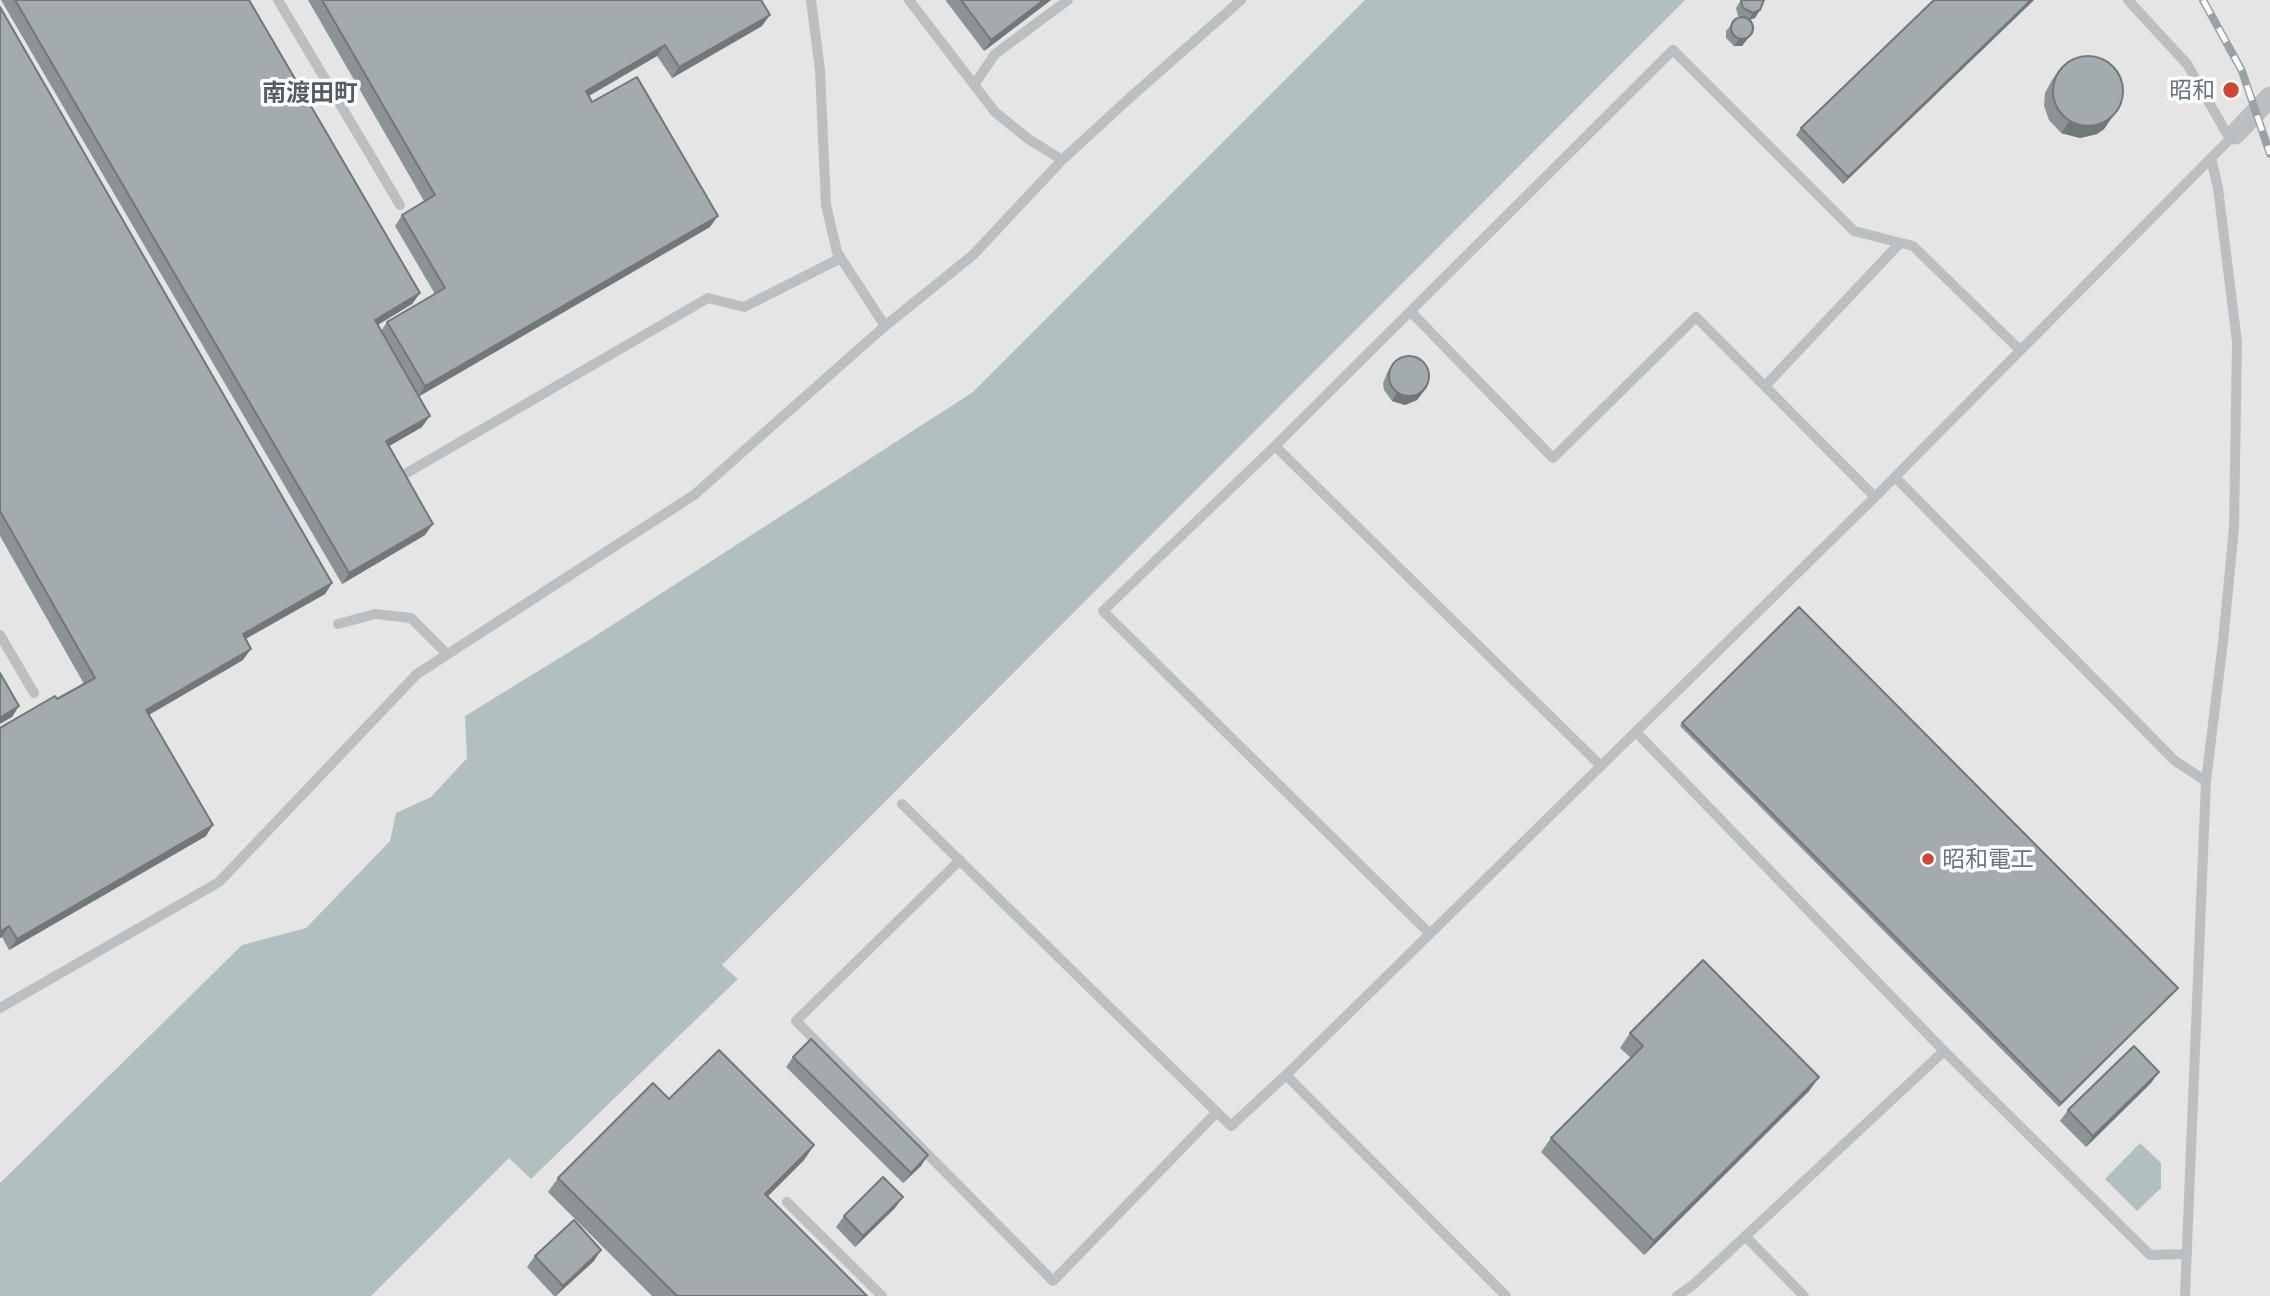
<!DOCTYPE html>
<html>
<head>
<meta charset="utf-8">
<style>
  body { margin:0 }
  canvas { display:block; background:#f4f3f0 }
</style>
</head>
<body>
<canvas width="2270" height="1296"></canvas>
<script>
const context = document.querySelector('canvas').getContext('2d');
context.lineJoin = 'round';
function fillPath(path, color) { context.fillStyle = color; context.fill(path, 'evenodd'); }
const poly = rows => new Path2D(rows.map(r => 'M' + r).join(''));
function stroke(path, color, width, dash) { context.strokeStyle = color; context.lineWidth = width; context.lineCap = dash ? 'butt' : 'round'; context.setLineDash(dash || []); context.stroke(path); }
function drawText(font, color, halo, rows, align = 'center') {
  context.font = font + ' Ubuntu,"Noto Sans JP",sans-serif'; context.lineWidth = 7; context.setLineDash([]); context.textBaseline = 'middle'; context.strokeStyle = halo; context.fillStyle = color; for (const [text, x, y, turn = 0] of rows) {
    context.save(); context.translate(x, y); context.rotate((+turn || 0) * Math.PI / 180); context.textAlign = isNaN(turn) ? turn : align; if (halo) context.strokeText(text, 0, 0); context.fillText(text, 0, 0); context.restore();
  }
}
const built = poly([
  [0,0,1365,0,973,392,592,638,466,716,467,758,431,797,397,813,390,841,306,928,242,945,0,1183],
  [1685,0,2270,0,2270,1296,371,1296,509,1157,532,1178,738,979,721,965]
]);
const water = poly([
  [1365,0,1685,0,722,965,738,979,531,1179,509,1158,371,1296,0,1296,0,1183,242,945,306,928,390,841,396,813,431,797,467,758,465,716,592,638,973,392],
  [2140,1143,2161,1163,2161,1188,2137,1211,2105,1179]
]);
const lane = poly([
  [278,0,400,205],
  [811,0,820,70,826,205,837,252,885,326],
  [909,0,995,112,1027,138,1062,160,1134,94,1241,0],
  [2128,0,2187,64,2230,139],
  [974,85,995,54,1068,0],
  [1411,312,1553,458,1696,317,1875,497],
  [1765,386,1900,243],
  [1275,446,1601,766],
  [405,474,708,298,744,307,841,258],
  [1895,477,2175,761,2206,781],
  [338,624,375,614,411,618,447,654],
  [0,635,34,693],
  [1636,732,1944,1051,2150,1255,2187,1254],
  [902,804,1231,1126,1286,1075,1875,497,2235,134],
  [960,860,796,1021,1053,1281,1217,1112],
  [1430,934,1103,611,1275,446,1673,50,1854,231,1913,246,2020,350],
  [0,1008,219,882,417,674,694,495,885,326,973,255,1062,160],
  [1286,1075,1506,1296],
  [787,1202,882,1296],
  [1745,1236,1804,1296],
  [1677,1296,1693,1285,1944,1051],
  [2185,1296,2206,781,2223,642,2234,528,2237,342,2218,188,2211,158]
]);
const street = poly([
  [2235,134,2270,97]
]);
const rail = poly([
  [2203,0,2242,71,2270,154]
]);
const wall = poly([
  [1,0,249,0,420,293,412,304,378,325,381,331,387,322,435,294,395,226,402,215,424,201,308,0,761,0,762,26,672,78,657,56,589,96,592,102,710,227,419,396,422,427,389,446,425,535,342,584],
  [946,0,1051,0,984,51,946,1],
  [1741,0,1764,0,1755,18,1749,20,1754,30,1742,46,1734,46,1726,38,1726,31,1732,24,1740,17,1738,16,1736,8],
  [2034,0,1843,184,1796,135,1801,128],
  [0,7,332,583,325,594,245,639,243,660,149,715,206,836,9,950,2,937,0,938,0,728,57,699,84,684,0,536],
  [2060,69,2112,117,2104,129,2097,134,2080,138,2061,133,2049,120,2044,106,2045,93,2052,80],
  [1393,364,1427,387,1417,400,1405,405,1392,401,1384,390,1383,383,1388,371],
  [1682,723,2178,988,2059,1107,1680,726],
  [1630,1033,1819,1077,1809,1091,1644,1255,1541,1152,1551,1138,1631,1058,1620,1048],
  [793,1057,921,1166,903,1183,786,1067],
  [2151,1083,2086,1147,2060,1121,2068,1110],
  [814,1145,804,1160,767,1197,867,1296,652,1296,548,1192,558,1178],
  [895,1208,855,1247,836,1227,844,1216],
  [535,1256,594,1261,556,1296,554,1296,527,1267]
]);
const shadedWall = poly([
  [1044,0,1051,0,984,51,991,40],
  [2031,0,2034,0,1843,184,1848,177],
  [1760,10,1755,18,1748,20,1753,13],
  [770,15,762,26,672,78,679,67],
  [1754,30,1742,46,1734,46,1739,39],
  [665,45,657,56,578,102,586,91],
  [2120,106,2104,129,2097,134,2080,138,2061,133,2069,122],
  [718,216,710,227,418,397,425,386],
  [420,293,412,304,367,331,375,320],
  [1427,387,1417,400,1405,405,1392,401,1397,393],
  [430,416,422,427,379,452,386,441],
  [433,524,425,535,342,584,349,573],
  [332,583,325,594,235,645,243,634],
  [251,649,243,660,138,721,146,710],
  [19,706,12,717,0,724,0,718],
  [213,825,206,836,9,950,17,939],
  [9,926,2,937,0,938,0,932],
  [2178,988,2059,1107,2061,1103],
  [2159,1072,2151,1083,2086,1147,2093,1136],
  [1819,1077,1809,1091,1644,1255,1654,1241],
  [814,1145,804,1160,755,1209,765,1194],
  [928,1155,921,1166,903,1183,911,1173],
  [903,1197,895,1208,855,1247,863,1236],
  [601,1250,594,1261,555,1296,563,1286]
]);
const building = poly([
  [15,0,249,0,420,293,375,320,430,416,386,441,433,524,349,573,15,0],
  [322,0,761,0,770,15,679,67,665,45,586,91,592,102,637,77,718,216,425,386,387,322,445,288,402,215,435,195,322,0],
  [961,0,1044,0,991,40,961,0],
  [1741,0,1764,0,1760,10,1753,13,1743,8,1741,0],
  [1934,0,2031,0,1848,177,1801,128,1934,0],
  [0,7,332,583,243,634,251,649,146,710,213,825,17,939,9,926,0,932,0,728,55,696,57,699,95,678,0,511,0,7],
  '1731 28a11 11 0 1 1 22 0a11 11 0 1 1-22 0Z',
  '2053 91a35 35 0 1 1 70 0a35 35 0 1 1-70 0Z',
  '1389 376a20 20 0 1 1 40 0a20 20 0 1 1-40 0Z',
  [1799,607,2178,988,2061,1103,1682,723,1799,607],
  [0,673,19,706,0,718,0,673],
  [1703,960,1819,1077,1654,1241,1551,1138,1643,1046,1630,1033,1703,960],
  [811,1039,928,1155,911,1173,793,1057,811,1039],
  [2134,1046,2159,1072,2093,1136,2068,1110,2134,1046],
  [719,1050,814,1145,765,1194,867,1296,677,1296,558,1178,653,1083,669,1099,719,1050],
  [883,1177,903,1197,863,1236,844,1216,883,1177],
  [574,1220,601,1250,563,1286,535,1256,574,1220]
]);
const markers = [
  [2231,90,9,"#d14533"],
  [1928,859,7,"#d14533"]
];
const poiNames = [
  ["昭和",2215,90],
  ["昭和電工",1942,859,"left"]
];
const neighbourhoodNames = [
  ["南渡田町",310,93]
];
fillPath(built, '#e4e5e4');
fillPath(water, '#b1bfc1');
stroke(lane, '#bbbfc2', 10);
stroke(street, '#bbbfc2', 21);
stroke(rail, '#9ba2a6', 8);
stroke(rail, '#fff', 5, [16]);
fillPath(wall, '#8c9396');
fillPath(shadedWall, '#72787a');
fillPath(building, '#a3abaf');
stroke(building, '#72787a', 2);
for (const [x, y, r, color] of markers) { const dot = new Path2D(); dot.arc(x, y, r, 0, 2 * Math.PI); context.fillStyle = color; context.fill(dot); stroke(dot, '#fff', 2.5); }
drawText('23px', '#66767e', '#fff', poiNames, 'right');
drawText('bold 24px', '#535e64', '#fff', neighbourhoodNames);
</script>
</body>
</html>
